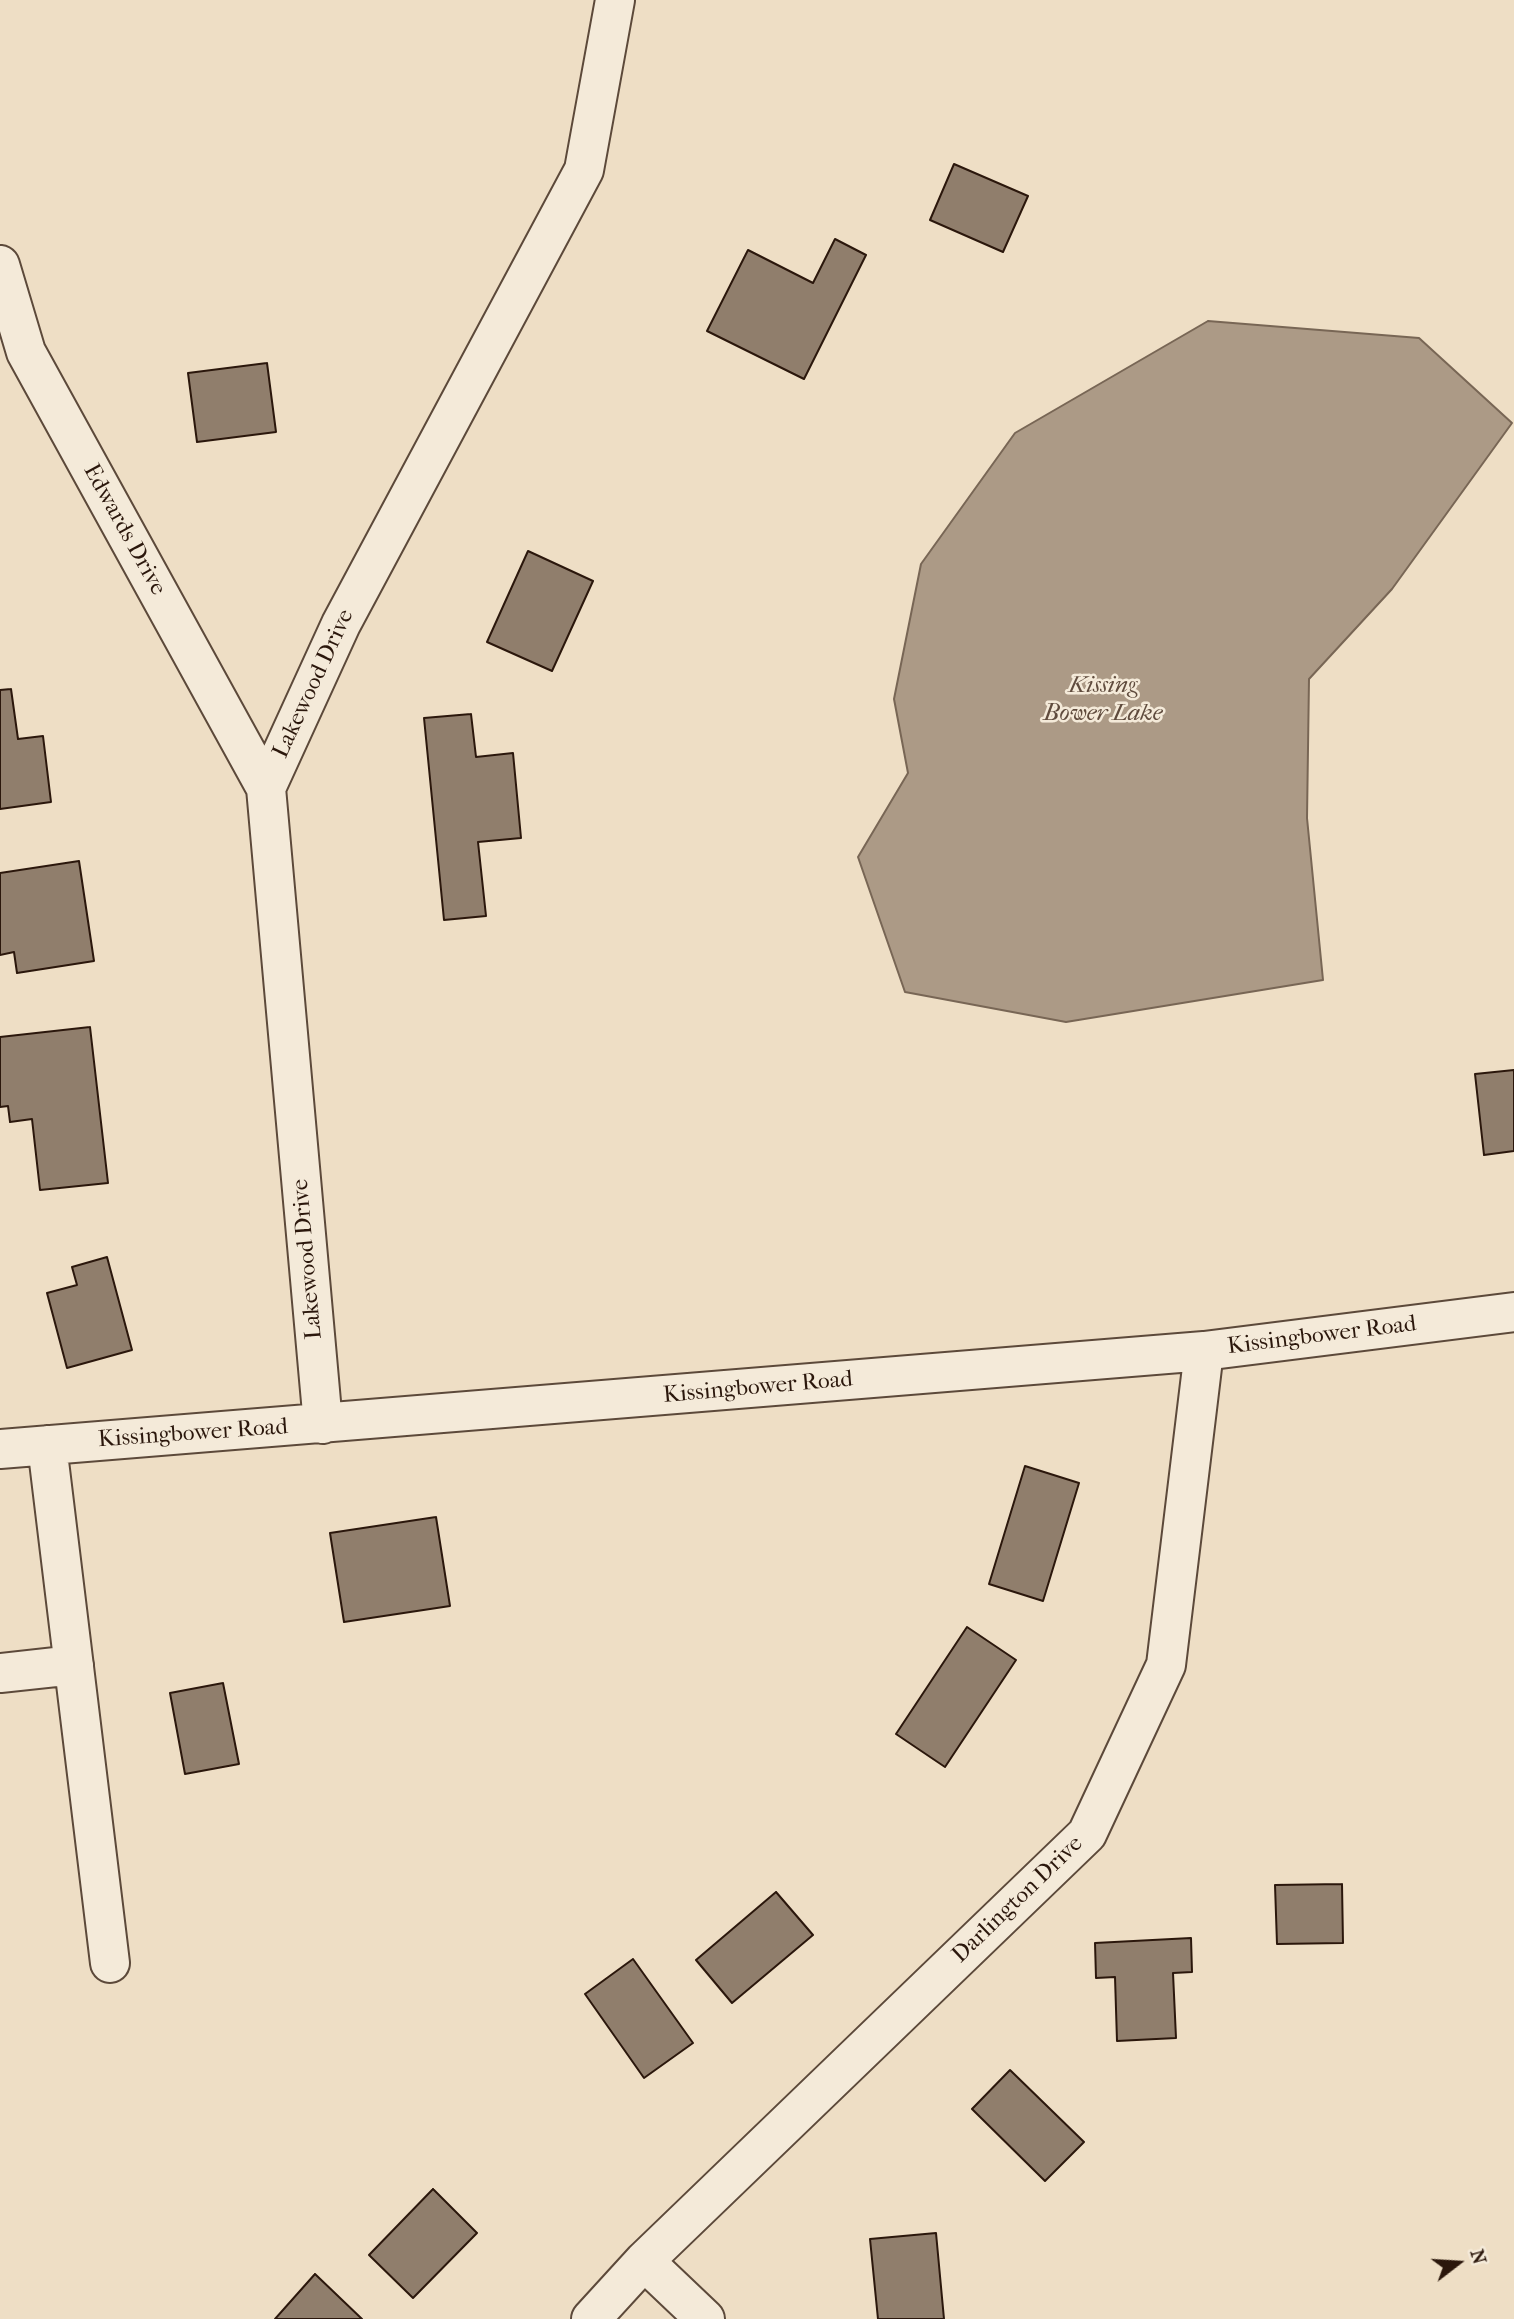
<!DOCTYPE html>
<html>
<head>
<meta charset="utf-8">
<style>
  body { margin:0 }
  #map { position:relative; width:1514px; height:2319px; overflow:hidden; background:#eedec5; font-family:"IM FELL French Canon",serif }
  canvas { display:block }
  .north { position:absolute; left:1423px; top:2228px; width:70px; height:70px; -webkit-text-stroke:5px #f4ead9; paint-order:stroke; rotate:73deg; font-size:19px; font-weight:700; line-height:28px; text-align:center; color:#2b170c }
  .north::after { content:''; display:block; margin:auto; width:24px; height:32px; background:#2b170c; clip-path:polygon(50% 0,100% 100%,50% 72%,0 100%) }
</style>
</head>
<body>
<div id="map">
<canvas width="1514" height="2319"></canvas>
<div class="north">N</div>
</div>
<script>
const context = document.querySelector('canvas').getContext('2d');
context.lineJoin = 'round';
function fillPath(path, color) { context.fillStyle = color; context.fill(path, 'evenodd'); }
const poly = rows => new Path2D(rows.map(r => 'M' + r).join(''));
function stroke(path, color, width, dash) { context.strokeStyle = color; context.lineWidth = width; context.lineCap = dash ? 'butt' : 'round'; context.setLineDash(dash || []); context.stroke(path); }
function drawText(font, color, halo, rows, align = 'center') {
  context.font = font + ' "IM FELL French Canon",serif'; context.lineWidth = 5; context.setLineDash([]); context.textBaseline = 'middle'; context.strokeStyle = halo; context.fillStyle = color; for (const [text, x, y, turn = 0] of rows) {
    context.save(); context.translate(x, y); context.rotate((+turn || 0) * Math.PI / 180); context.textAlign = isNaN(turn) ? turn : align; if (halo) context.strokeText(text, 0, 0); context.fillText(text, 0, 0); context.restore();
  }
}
const water = poly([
  [1208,321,1419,338,1512,423,1392,589,1309,679,1307,818,1323,980,1066,1022,905,992,858,857,908,773,894,699,921,564,1015,433,1208,321]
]);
const building = poly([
  [954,164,1028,196,1003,252,930,220,954,164],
  [835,239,866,255,804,379,707,331,748,250,813,283,835,239],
  [267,363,276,432,197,442,188,373,267,363],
  [528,551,593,581,552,671,487,642,528,551],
  [11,689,18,739,43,736,51,802,0,809,0,690,11,689],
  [471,714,476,757,513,753,521,838,478,842,486,916,444,920,424,718,471,714],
  [79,861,94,961,17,973,14,952,0,955,0,873,79,861],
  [90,1027,108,1183,40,1190,32,1119,10,1122,8,1106,0,1107,0,1037,90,1027],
  [1514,1070,1514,1151,1484,1155,1475,1074,1514,1070],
  [107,1257,132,1350,67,1368,47,1293,77,1285,72,1267,107,1257],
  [1025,1466,1079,1483,1043,1601,989,1584,1025,1466],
  [436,1517,450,1606,344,1622,330,1533,436,1517],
  [967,1627,1016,1660,945,1767,896,1734,967,1627],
  [223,1683,239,1764,185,1774,170,1693,223,1683],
  [1342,1884,1343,1943,1277,1944,1275,1885,1342,1884],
  [776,1892,813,1935,732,2003,696,1960,776,1892],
  [1191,1938,1192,1972,1173,1973,1176,2038,1117,2041,1115,1977,1096,1978,1095,1943,1191,1938],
  [633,1959,693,2043,644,2078,585,1994,633,1959],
  [1010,2070,1084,2142,1045,2181,972,2109,1010,2070],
  [433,2189,477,2233,413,2298,369,2255,433,2189],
  [936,2233,944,2319,878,2319,870,2239,936,2233],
  [315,2274,362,2319,275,2319,315,2274]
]);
const minor = poly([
  [0,265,26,352,266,788],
  [323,1424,266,788,341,624,584,170,615,0],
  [47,1445,110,1963],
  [0,1449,1204,1351,1514,1312],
  [0,1673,74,1665],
  [644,2261,705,2319],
  [591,2319,644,2261,1087,1834,1166,1665,1204,1351]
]);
const streetNames = [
  ["Edwards Drive",124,530,61],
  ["Lakewood Drive",314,684,-65],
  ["Lakewood Drive",308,1259,-95],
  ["Kissingbower Road",1322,1336,-7],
  ["Kissingbower Road",758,1388,-5],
  ["Kissingbower Road",193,1434,-4],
  ["Darlington Drive",1018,1900,-44]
];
const waterNames = [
  ["Kissing",1103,686],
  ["Bower Lake",1103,714]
];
fillPath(water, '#ac9a86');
stroke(water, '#786655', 2);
fillPath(building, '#907e6c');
stroke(building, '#2b170c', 2);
stroke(minor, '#5c493a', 42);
stroke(minor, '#f4ead9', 38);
drawText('23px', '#2b170c', '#f4ead9', streetNames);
drawText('italic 24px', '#5f4b3d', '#f4ead9', waterNames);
</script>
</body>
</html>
